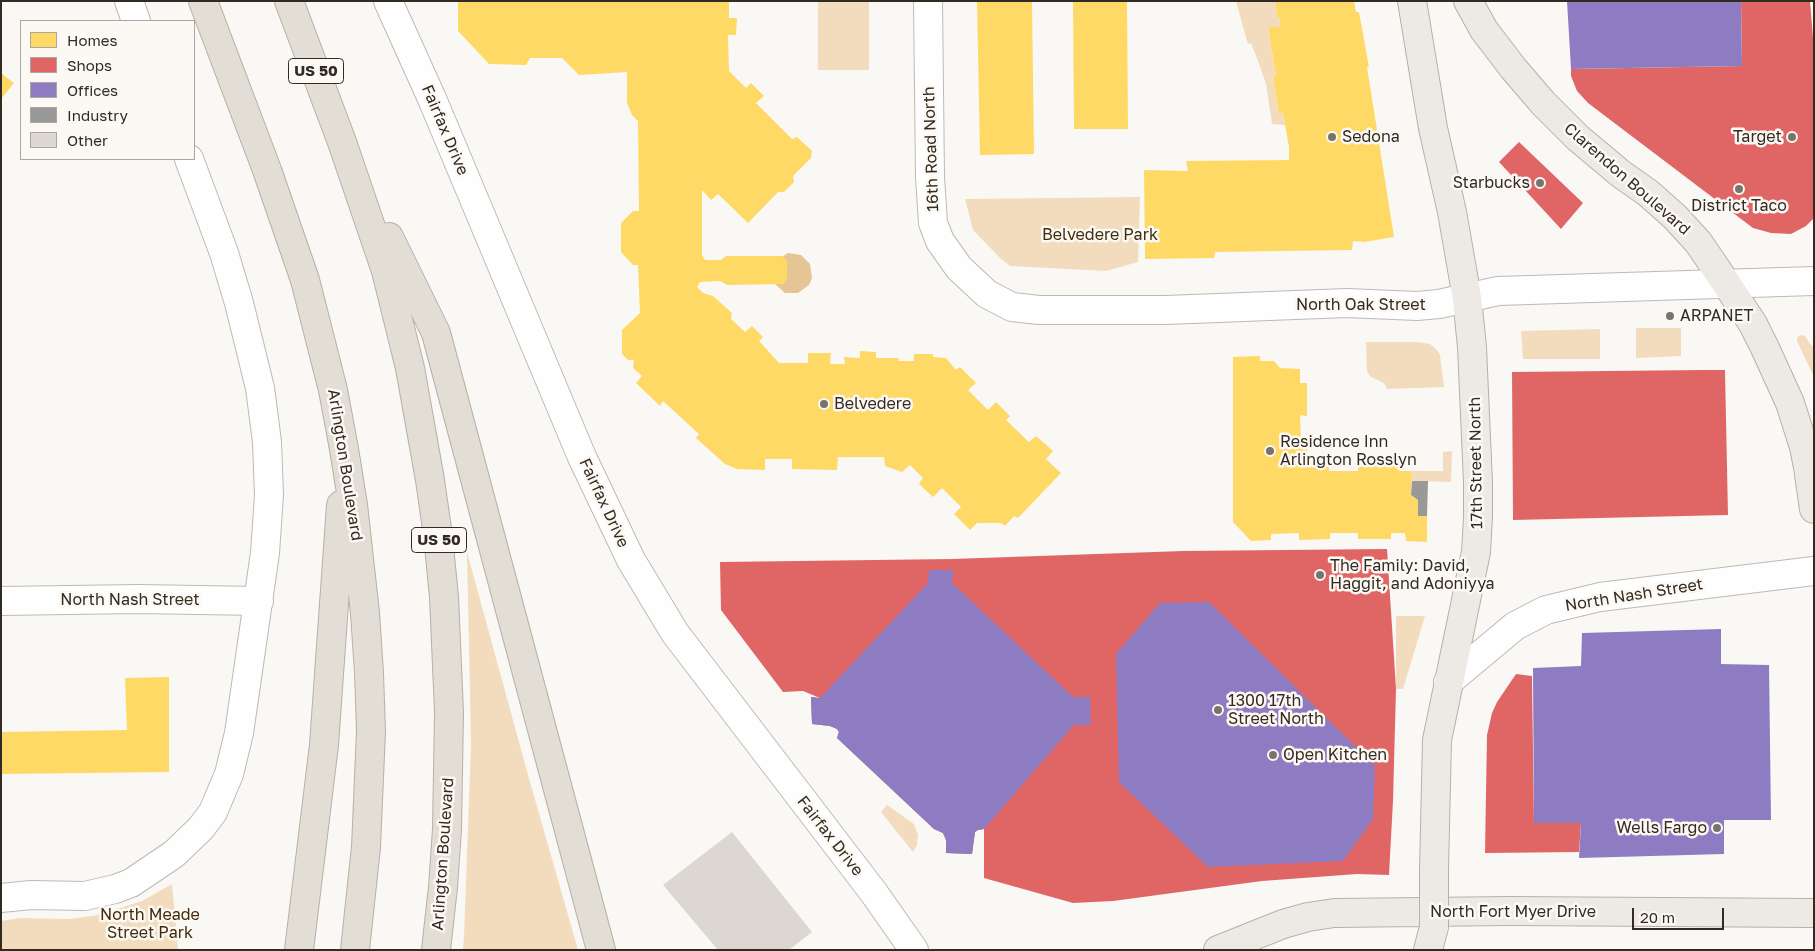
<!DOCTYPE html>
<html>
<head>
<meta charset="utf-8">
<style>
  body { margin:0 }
  #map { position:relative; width:1815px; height:951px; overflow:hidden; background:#faf8f5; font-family:"Golos Text",sans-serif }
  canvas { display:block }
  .frame { position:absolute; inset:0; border:2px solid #322b21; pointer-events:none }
  .legend { position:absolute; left:20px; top:20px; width:175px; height:140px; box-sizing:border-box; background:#fcf8f3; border:1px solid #aba69f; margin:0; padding:6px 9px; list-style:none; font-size:15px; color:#322b21 }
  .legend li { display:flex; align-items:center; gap:10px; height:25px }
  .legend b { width:25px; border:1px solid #aba69f }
  .scale { position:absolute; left:1632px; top:908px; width:92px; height:22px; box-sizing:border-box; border:2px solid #322b21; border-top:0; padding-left:6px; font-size:15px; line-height:18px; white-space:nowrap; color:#322b21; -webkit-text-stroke:4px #fcf8f3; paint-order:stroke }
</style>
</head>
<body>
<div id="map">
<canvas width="1815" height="951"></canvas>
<div class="frame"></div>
<ul class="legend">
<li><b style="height:14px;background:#ffd966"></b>Homes</li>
<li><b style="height:14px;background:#e06666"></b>Shops</li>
<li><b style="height:14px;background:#8e7cc3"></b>Offices</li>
<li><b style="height:14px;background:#999"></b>Industry</li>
<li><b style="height:14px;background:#dcd8d1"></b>Other</li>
</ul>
<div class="scale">20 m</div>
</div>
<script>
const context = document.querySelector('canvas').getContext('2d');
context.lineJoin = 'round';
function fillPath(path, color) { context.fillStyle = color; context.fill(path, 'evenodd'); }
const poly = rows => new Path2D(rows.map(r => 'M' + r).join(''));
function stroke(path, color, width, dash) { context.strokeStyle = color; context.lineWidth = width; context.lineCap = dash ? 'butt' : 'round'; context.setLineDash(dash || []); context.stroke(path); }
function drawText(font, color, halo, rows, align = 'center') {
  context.font = font + ' "Golos Text",sans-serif'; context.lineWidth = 5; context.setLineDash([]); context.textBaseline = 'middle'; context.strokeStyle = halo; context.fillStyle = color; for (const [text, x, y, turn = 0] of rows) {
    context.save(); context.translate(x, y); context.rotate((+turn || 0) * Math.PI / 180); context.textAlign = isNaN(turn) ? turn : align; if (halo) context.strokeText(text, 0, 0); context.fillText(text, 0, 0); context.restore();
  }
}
const green = poly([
  [818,1,869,1,869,70,818,70],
  [1236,1,1275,1,1277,17,1279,17,1281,26,1268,29,1276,76,1273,77,1279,114,1283,113,1285,125,1272,124,1266,84,1258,61,1251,43,1248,44,1245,34],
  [1140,197,1138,262,1106,271,1010,266,1000,258,973,230,965,199],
  [1636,328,1681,328,1681,356,1636,358],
  [1600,329,1600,359,1523,359,1521,331],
  [1802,335,1805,336,1810,344,1814,347,1814,377,1797,341,1797,337],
  [1366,342,1418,342,1430,344,1437,350,1440,355,1444,387,1387,389,1384,383,1371,377,1367,372],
  [1452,451,1451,482,1412,481,1412,471,1443,471,1443,452],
  [467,552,528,775,578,950,463,950,464,937,471,743],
  [1396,616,1425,616,1403,689,1396,689],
  [887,805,914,824,918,835,917,845,913,852,881,812],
  [172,884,178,950,1,950,1,921,20,918,69,919,98,915,142,901]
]);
const water = poly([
  [788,253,801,255,810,264,812,278,809,285,798,293,785,293,775,284,777,260]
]);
const homes = poly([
  [458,1,729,1,729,18,737,18,736,35,728,35,729,71,746,88,751,83,764,96,756,103,792,139,797,137,812,151,811,158,793,176,794,182,784,192,778,192,748,223,718,194,711,200,702,190,702,255,705,260,721,260,726,256,783,256,787,261,787,278,784,284,727,285,720,281,700,282,697,287,703,293,713,296,732,313,731,319,745,332,752,326,763,337,759,341,779,363,808,363,808,353,831,353,830,364,845,364,844,357,860,358,860,351,876,352,876,358,899,358,898,361,914,361,914,354,933,354,933,357,946,358,956,370,960,367,976,383,968,390,988,410,996,402,1010,416,1006,420,1029,442,1036,436,1053,451,1046,459,1061,473,1018,518,1014,516,1005,526,1001,523,977,523,970,530,954,514,961,507,942,488,933,497,919,484,923,478,910,465,902,472,885,466,884,457,838,457,837,470,792,469,792,459,765,459,765,470,737,469,725,464,696,438,699,434,663,401,660,406,636,383,642,376,633,368,634,360,628,360,622,354,622,330,640,313,638,265,633,265,621,252,621,223,633,211,639,211,638,121,632,115,627,103,627,72,579,75,562,58,530,58,526,65,489,64,458,31],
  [977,1,1032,1,1034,154,980,155],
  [1073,1,1127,1,1128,129,1074,129],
  [1275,1,1354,1,1356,12,1359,12,1369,67,1367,67,1394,237,1364,242,1353,241,1352,250,1215,252,1214,258,1145,259,1144,170,1188,171,1186,161,1289,160,1289,147,1283,113,1279,114,1273,77,1276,76,1268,28,1281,26,1279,17,1277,17],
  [1,73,14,83,1,99],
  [1260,356,1260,361,1274,361,1280,368,1300,369,1300,383,1307,383,1307,416,1300,415,1301,443,1307,442,1307,459,1313,466,1329,465,1329,471,1358,471,1358,465,1400,466,1400,471,1412,471,1411,495,1418,500,1418,516,1427,516,1427,542,1406,541,1405,533,1391,533,1391,539,1358,539,1358,533,1330,533,1330,539,1299,540,1299,533,1271,534,1271,540,1251,541,1233,522,1233,357],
  [169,677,169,772,1,774,1,732,127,730,125,678]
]);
const shops = poly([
  [1741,1,1810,1,1814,50,1814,218,1806,226,1791,234,1771,233,1753,228,1588,103,1577,91,1571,76,1571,69,1742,66],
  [1519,142,1583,203,1561,229,1499,162],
  [1703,370,1725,370,1728,515,1513,520,1512,372],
  [1387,549,1396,689,1393,801,1389,875,1357,874,1262,881,1113,901,1073,903,984,878,984,829,978,830,975,832,972,854,946,853,946,840,943,833,934,829,837,738,839,732,837,729,830,726,812,724,811,697,820,698,803,691,783,692,721,610,720,562,952,559,1183,551],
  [1516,674,1532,676,1534,823,1581,823,1579,852,1485,853,1487,735,1492,713,1497,702]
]);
const offices = poly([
  [1567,1,1741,1,1742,66,1571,69],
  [929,570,953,570,952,583,1073,697,1090,697,1091,725,1074,725,984,829,978,830,975,832,972,854,946,853,946,840,943,833,934,829,837,738,839,732,837,729,830,726,812,724,811,697,820,698,928,583],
  [1209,602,1375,766,1373,819,1343,861,1208,867,1119,782,1116,654,1160,603],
  [1721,629,1721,664,1769,665,1771,820,1724,820,1724,854,1579,858,1581,823,1534,823,1533,668,1581,666,1582,633]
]);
const industry = poly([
  [1412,481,1428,481,1427,516,1418,516,1418,500,1411,495]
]);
const building = poly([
  [732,832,812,932,789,950,718,950,663,885]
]);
const minor = poly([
  [129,1,136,21],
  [388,1,433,101,582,457,631,560,675,633,874,893,914,950],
  [928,1,930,177,933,223,940,241,959,268,987,294,1012,307,1039,310,1166,310,1347,303,1417,306,1439,304,1498,291,1814,281],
  [1,601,138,599,259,601],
  [1448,682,1515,626,1546,610,1600,597,1814,571],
  [1,898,31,895,85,896,115,889,131,883,174,854,201,828,213,812,229,774,239,733,265,553,269,495,267,442,260,388,239,303,224,253,189,159]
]);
const major = poly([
  [1412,1,1433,128,1452,212,1467,298,1472,347,1478,483,1478,517,1476,552,1437,740,1434,870],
  [1468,1,1484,30,1513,68,1543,103,1578,138,1621,174,1648,193,1675,217,1698,242,1726,283,1753,324,1765,348,1790,403,1804,447,1808,467,1814,509],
  [1218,950,1283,924,1308,917,1334,913,1510,911,1814,913],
  [1428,950,1434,927]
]);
const highway = poly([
  [203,1,267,170,305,280,333,390,344,449,353,505,365,613,369,673,371,731,366,847,355,950],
  [289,1,342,142,386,271,410,368,430,480,438,536,444,597,449,712,447,829,443,887,436,950],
  [389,237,436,333,601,950],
  [299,950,324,745,341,505]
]);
const majorBridge = poly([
  [1434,927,1434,870]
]);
const markers = [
  [1332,137,5,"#78736b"],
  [1792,137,5,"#78736b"],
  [1540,183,5,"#78736b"],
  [1739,189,5,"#78736b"],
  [1670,316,5,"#78736b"],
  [824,404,5,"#78736b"],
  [1270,451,5,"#78736b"],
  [1320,575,5,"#78736b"],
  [1218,710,5,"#78736b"],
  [1273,755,5,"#78736b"],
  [1717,828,5,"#78736b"]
];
const shields = [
  [316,71,55],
  [439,540,55]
];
const shieldNames = [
  ["US 50",316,71],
  ["US 50",439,540]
];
const streetNames = [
  ["Fairfax Drive",445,130,67],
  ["16th Road North",931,149,-92],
  ["Clarendon Boulevard",1627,179,41],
  ["North Oak Street",1361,305],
  ["17th Street North",1476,463,-91],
  ["Arlington Boulevard",345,465,81],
  ["Fairfax Drive",604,503,65],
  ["North Nash Street",1634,595,-9],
  ["North Nash Street",130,600],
  ["Fairfax Drive",830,836,52],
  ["Arlington Boulevard",443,854,-86],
  ["North Fort Myer Drive",1513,912]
];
const poiNames = [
  ["Sedona",1342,137],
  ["Target",1782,137,"right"],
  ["Starbucks",1530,183,"right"],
  ["District Taco",1739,206,"center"],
  ["ARPANET",1680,316],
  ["Belvedere",834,404],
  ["Residence Inn",1280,442],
  ["Arlington Rosslyn",1280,460],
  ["The Family: David,",1330,566],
  ["Haggit, and Adoniyya",1330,584],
  ["1300 17th",1228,701],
  ["Street North",1228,719],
  ["Open Kitchen",1283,755],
  ["Wells Fargo",1707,828,"right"]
];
const parkNames = [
  ["Belvedere Park",1100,235],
  ["North Meade",150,915],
  ["Street Park",150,933]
];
fillPath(green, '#f2dcbd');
fillPath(water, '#e6c594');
fillPath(homes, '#ffd966');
fillPath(shops, '#e06666');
fillPath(offices, '#8e7cc3');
fillPath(industry, '#999');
fillPath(building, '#dcd8d1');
stroke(minor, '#beb9b4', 30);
stroke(major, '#b7b0a6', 30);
stroke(highway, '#b7b0a6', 30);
stroke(minor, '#fefefe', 28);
stroke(major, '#edeae5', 28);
stroke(highway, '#e2ddd5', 28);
stroke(majorBridge, '#b7b0a6', 30, []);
stroke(majorBridge, '#edeae5', 28);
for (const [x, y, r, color] of markers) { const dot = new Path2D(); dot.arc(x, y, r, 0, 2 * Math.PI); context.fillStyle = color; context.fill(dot); stroke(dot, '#fcf8f3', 2); }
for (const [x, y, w] of shields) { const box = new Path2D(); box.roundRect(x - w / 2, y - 12.5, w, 25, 4); context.fillStyle = '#fcf8f3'; context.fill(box); stroke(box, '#322b21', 1); }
drawText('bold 15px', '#322b21', null, shieldNames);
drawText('16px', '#322b21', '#fcf8f3', streetNames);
drawText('16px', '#322b21', '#fcf8f3', poiNames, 'left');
drawText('16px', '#3f2c0c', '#fcf8f3', parkNames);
</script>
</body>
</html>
